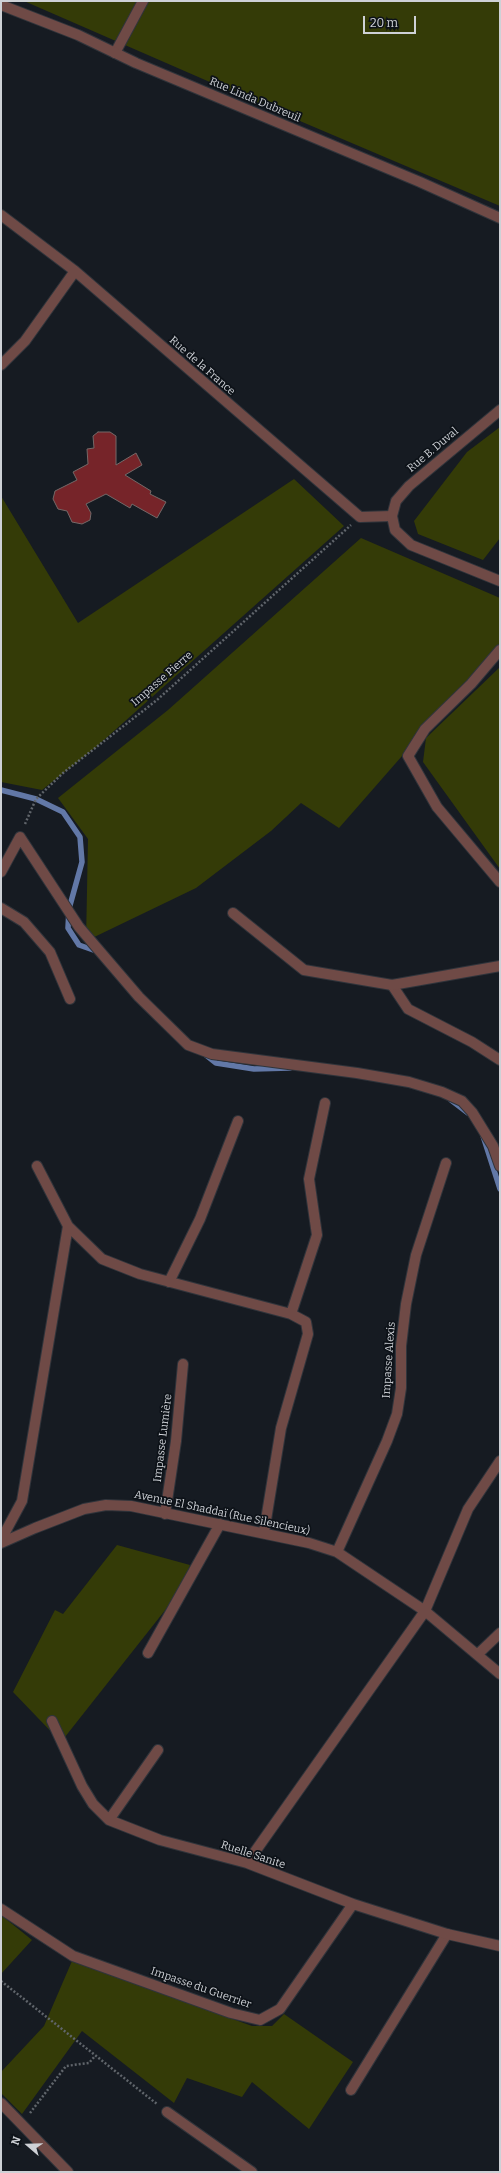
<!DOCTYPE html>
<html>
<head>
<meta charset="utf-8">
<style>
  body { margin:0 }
  #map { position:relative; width:501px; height:2173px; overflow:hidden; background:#161b22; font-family:Bitter,serif }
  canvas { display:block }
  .frame { position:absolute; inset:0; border:2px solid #ced1d6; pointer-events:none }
  .north { position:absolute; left:8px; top:2125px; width:40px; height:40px; -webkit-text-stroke:3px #0d1218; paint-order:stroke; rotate:290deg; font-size:11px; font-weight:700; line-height:16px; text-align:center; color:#ced1d6 }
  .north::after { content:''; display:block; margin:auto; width:14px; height:18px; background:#ced1d6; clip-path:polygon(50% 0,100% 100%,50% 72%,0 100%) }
  .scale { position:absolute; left:363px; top:16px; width:53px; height:18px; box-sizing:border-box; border:2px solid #ced1d6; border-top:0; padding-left:5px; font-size:12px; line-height:14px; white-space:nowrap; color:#ced1d6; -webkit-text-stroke:3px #0d1218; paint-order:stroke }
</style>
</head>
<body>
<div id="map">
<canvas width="501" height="2173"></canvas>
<div class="frame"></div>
<div class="north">N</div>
<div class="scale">20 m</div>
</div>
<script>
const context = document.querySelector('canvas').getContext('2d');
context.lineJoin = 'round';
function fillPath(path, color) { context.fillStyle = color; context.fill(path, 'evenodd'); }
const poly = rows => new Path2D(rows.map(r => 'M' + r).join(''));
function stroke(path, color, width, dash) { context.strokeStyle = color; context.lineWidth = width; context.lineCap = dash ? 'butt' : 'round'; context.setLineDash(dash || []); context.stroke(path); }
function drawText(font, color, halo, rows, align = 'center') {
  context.font = font + ' Bitter,serif'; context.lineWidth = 3.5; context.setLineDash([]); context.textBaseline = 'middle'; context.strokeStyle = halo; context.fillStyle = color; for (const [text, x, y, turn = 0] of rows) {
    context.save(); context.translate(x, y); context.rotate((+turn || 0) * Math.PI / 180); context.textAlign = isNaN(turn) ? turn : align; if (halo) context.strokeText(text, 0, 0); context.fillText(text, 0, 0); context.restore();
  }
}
const green = poly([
  [24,1,500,1,500,206,274,110],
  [500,427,500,538,483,560,418,534,414,521,467,452],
  [294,479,344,526,96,747,42,790,1,782,1,496,78,623],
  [361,538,500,598,500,644,339,828,301,803,271,831,196,888,86,941,88,839,58,798,168,710],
  [500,667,500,869,423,762,426,738],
  [117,1545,190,1565,181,1590,61,1742,13,1692,55,1610,63,1614],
  [1,1915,32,1940,1,1974],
  [72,1961,252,2026,272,2026,284,2014,353,2062,309,2129,252,2082,242,2097,187,2078,174,2103,82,2031,22,2114,1,2093,1,2072,44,2026]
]);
const stream = poly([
  [1,790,36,799,63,812,80,837,82,862,69,909,68,928,79,945,99,952],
  [206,1055,216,1063,254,1069,290,1068],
  [451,1100,468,1113],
  [483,1136,500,1189]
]);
const building = poly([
  [98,432,110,432,116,436,116,465,136,453,142,465,125,475,151,491,150,494,166,502,157,518,132,504,130,508,106,494,86,504,91,513,90,520,82,524,72,522,67,511,58,509,53,499,55,491,77,480,73,472,88,464,87,449,94,448,93,436,98,432]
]);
const path = poly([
  [25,824,36,799,63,773,157,700,351,525],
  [1,1981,157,2104],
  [30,2113,66,2066,89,2063,95,2056]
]);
const service = poly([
  [392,985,408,1009,472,1042,500,1060],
  [351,2090,447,1934],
  [167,2112,252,2172]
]);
const minor = poly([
  [115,53,143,1],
  [1,215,75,271,360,517,392,516],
  [1,365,25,341,75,271],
  [500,650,471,684,425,729,408,756,437,807,500,882],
  [1,872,20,837,79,927,139,997,188,1045,212,1054,357,1073,409,1082,442,1092,462,1101,472,1112,493,1146,500,1166],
  [1,908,24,922,50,952,70,999],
  [233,913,304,970,392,985,500,966],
  [68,1226,102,1259,140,1274,291,1314,317,1235,309,1179,325,1103],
  [169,1282,200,1219,238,1121],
  [165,1514,176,1441,183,1364],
  [264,1532,281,1428,308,1334,306,1322,291,1314],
  [1,1540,22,1501,68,1226,37,1166],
  [1,1543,35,1528,84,1509,106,1505,131,1506,309,1543,337,1552,425,1611,500,1674],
  [337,1552,387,1441,397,1414,401,1388,401,1346,406,1304,416,1255,446,1163],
  [148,1653,220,1524],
  [478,1654,500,1633],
  [52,1721,82,1786,93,1804,109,1820,160,1840,247,1863,353,1904,447,1934,500,1946],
  [109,1820,158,1750],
  [247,1863,425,1611,468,1509,500,1461],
  [1,1909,73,1956,231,2013,260,2020,280,2009,353,1904],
  [1,2103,68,2172]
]);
const tertiary = poly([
  [1,5,78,35,136,63,420,182,500,218],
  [500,410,409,486,396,501,392,516,395,530,411,545,500,581]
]);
const streetNames = [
  ["Rue Linda Dubreuil",255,100,23],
  ["Rue de la France",202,366,41],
  ["Rue B. Duval",433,450,-40],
  ["Impasse Pierre",162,679,-41],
  ["Impasse Alexis",389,1360,-86],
  ["Impasse Lumière",163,1438,-83],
  ["Avenue El Shaddaï (Rue Silencieux)",222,1513,12],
  ["Ruelle Sanite",253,1855,18],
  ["Impasse du Guerrier",201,1988,19]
];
fillPath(green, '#343b07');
stroke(stream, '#6278a7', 5.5);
fillPath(building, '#762429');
stroke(building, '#746968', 1);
stroke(service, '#30343b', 12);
stroke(minor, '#30343b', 12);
stroke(tertiary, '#30343b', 12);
stroke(path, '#60656b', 2.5, [2, 2]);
stroke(service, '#6f4a46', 10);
stroke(minor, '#6f4a46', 10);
stroke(tertiary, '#6f4a46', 10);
drawText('11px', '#ced1d6', '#0d1218', streetNames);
</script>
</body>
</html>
